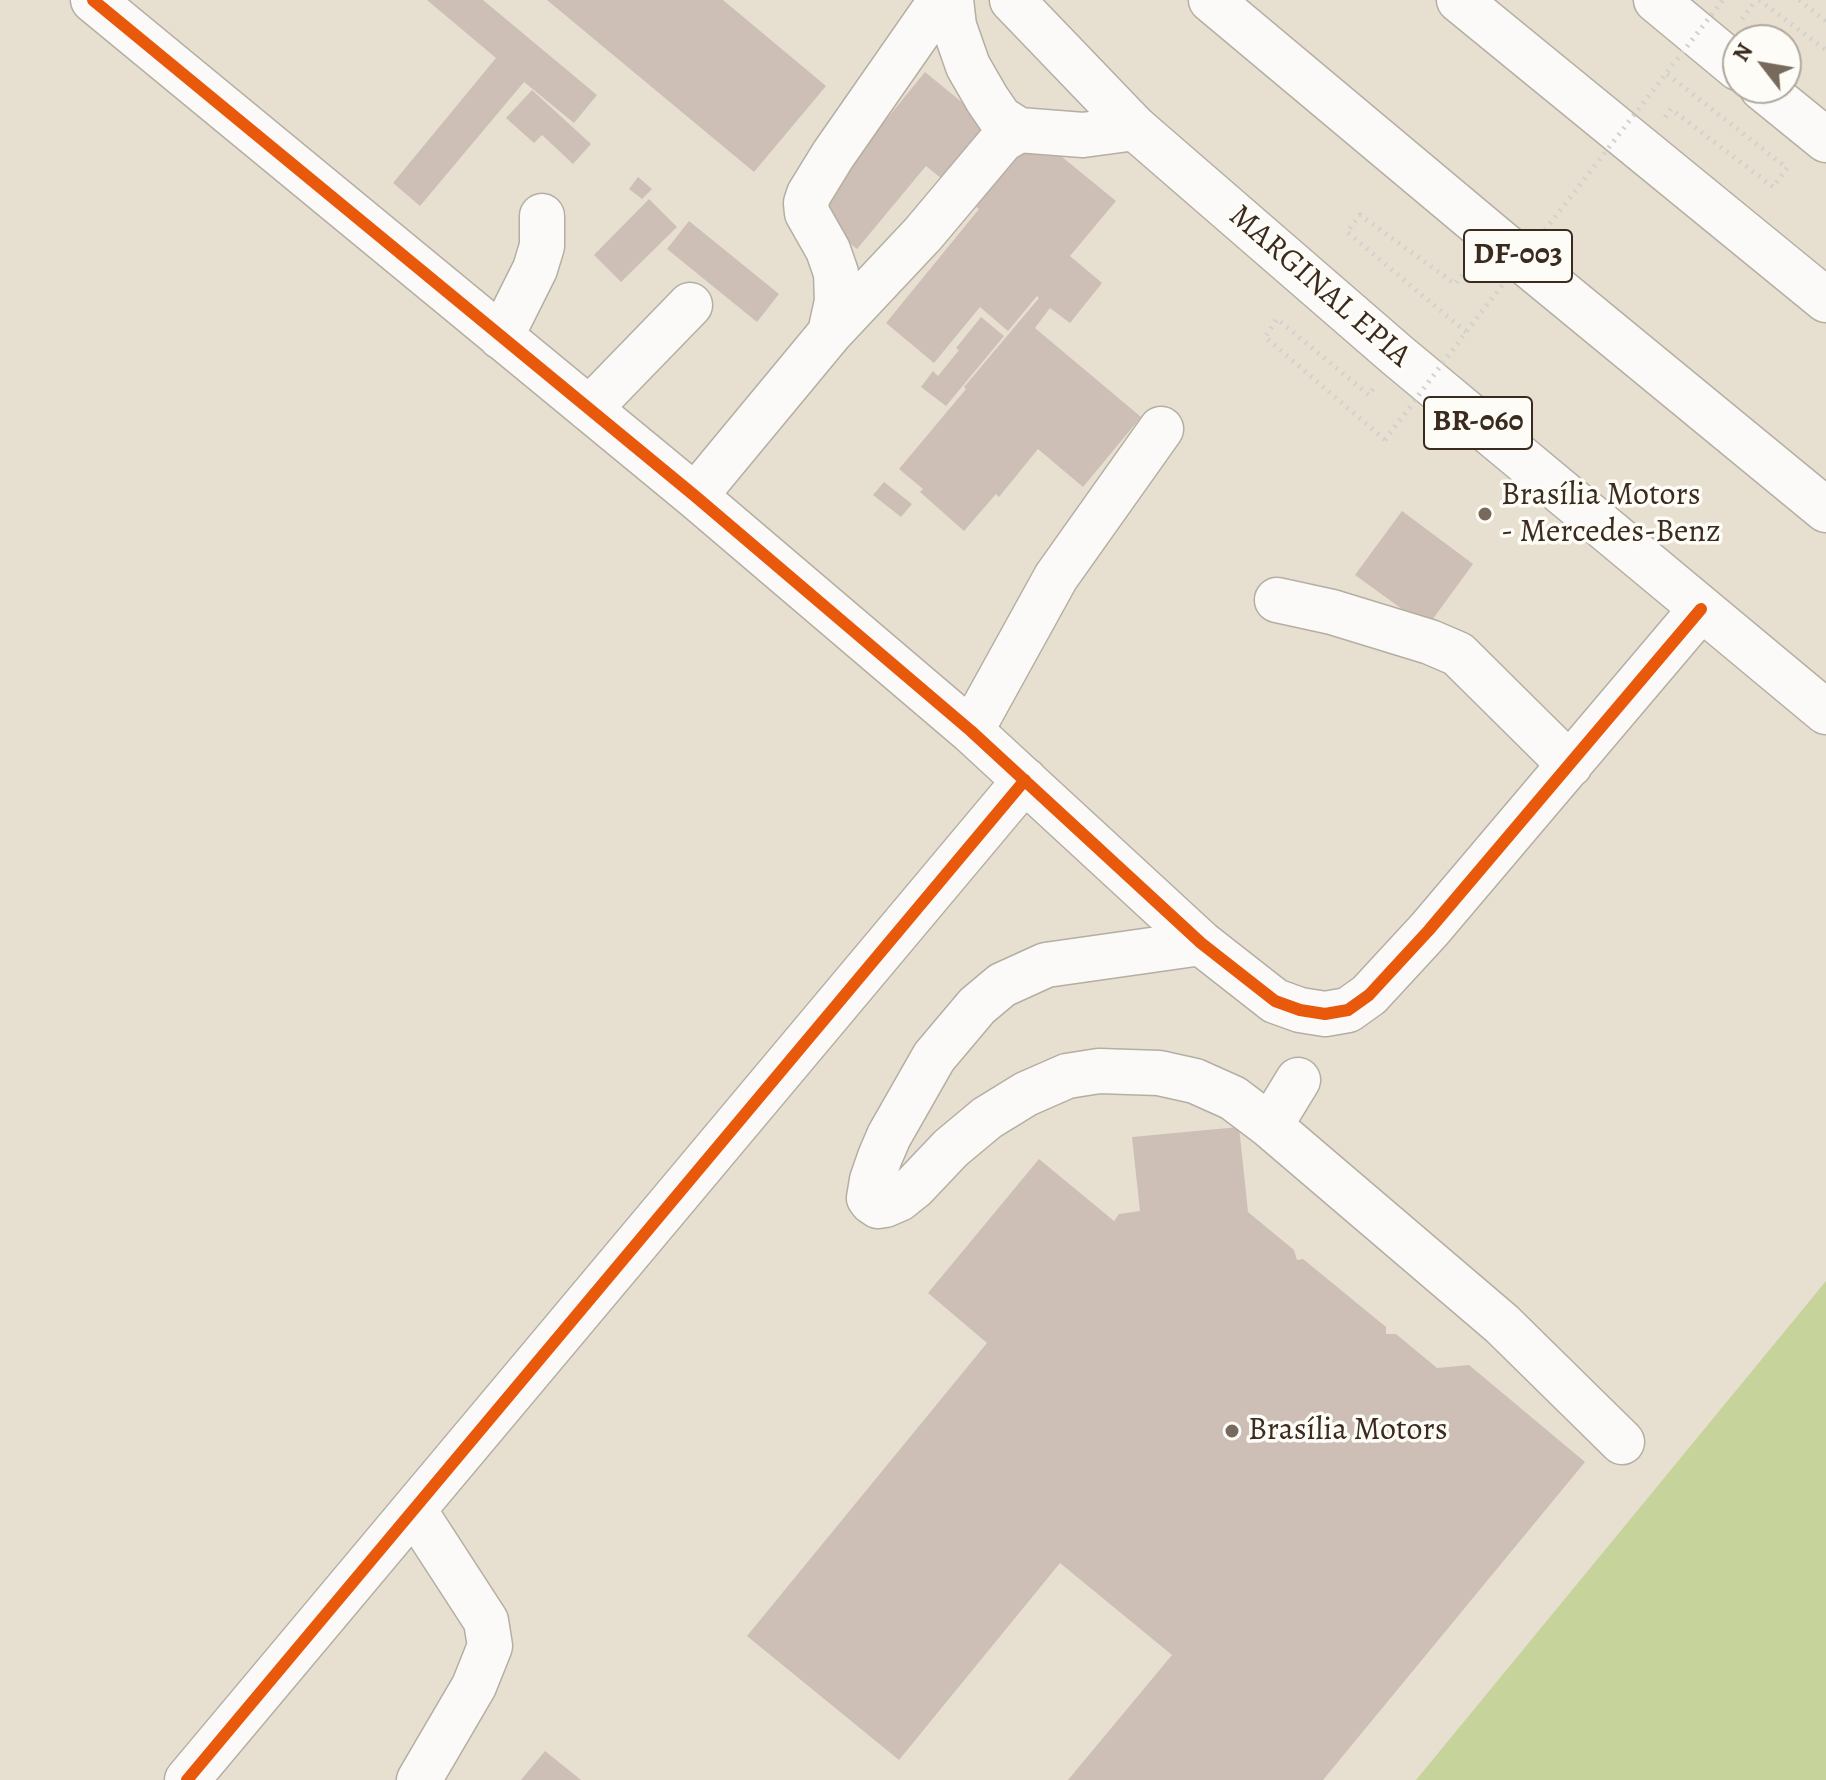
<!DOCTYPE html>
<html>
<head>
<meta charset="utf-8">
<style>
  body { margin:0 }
  #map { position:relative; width:1826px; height:1780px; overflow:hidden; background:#e7e0d1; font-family:Alegreya,serif }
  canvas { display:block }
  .north { position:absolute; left:1722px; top:24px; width:80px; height:80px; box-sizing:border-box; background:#fdfcf7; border:2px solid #afa8a0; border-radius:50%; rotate:301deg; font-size:22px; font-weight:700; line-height:32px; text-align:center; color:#3b2a1e }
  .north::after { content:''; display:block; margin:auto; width:28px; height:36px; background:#776a5d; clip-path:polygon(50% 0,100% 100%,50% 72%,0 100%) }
</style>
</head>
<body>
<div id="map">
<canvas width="1826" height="1780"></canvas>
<div class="north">N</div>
</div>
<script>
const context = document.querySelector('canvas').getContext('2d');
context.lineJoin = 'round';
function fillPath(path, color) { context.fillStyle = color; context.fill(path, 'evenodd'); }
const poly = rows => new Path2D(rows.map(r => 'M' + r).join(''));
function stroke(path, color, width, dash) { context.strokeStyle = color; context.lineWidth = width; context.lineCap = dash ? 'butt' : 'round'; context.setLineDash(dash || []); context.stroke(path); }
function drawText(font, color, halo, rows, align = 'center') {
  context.font = font + ' Alegreya,serif'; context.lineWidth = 7; context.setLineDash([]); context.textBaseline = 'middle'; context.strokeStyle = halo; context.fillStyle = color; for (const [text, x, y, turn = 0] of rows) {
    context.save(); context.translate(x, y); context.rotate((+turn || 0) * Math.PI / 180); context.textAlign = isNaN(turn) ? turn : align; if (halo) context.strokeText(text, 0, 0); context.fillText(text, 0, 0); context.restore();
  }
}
const green = poly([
  [1826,1281,1826,1780,1415,1780,1416,1780]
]);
const building = poly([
  [427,0,483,0,597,95,574,123,524,82,420,206,393,183,496,58],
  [547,0,723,0,826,86,754,172],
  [925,72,1019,149,1056,152,1116,201,1070,256,1102,283,1070,323,1050,308,1035,328,1141,417,1083,487,1038,449,999,497,996,494,964,531,920,492,923,489,899,469,966,389,964,387,1039,298,1037,296,1008,331,980,307,934,363,886,323,979,209,926,166,857,249,811,212],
  [532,90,591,144,573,164,542,135,534,143,506,118],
  [638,177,652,189,642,199,629,189],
  [649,199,677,227,621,282,594,255],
  [689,221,779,294,757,322,667,249],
  [981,317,1004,336,946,406,921,387,933,371,938,376,959,350,956,348],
  [884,482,912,504,901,517,873,495],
  [1402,511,1473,564,1427,627,1355,575],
  [1239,1127,1248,1212,1294,1250,1297,1260,1303,1259,1386,1327,1386,1334,1396,1334,1437,1368,1469,1365,1585,1462,1323,1780,1068,1780,1172,1655,1060,1563,899,1760,747,1636,987,1343,928,1293,1039,1159,1114,1221,1119,1214,1140,1211,1132,1137],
  [545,1751,581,1780,521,1780]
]);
const path = poly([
  [1759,0,1826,50],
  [1799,0,1826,21],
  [1742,19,1756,0],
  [1665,117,1671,109,1773,187,1787,168,1667,74],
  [1466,332,1347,232,1360,215,1455,284,1468,268],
  [1373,389,1369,395,1277,319,1265,337,1385,440]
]);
const minor = poly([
  [93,0,695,496,971,731,1201,943,1275,1001,1300,1010,1325,1014,1348,1010,1369,995,1429,930,1701,609],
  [951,0,954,26,968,66,987,99,1000,118,1019,130],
  [830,333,923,234,1002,140,1019,130,1083,135,1135,128],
  [501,337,535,269,542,246,542,216],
  [589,409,690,305],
  [695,496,830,333,837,301,836,273,828,250,807,213,806,203,809,194,833,155,941,0],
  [1277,600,1332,612,1430,642,1458,654,1570,765],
  [971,731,1056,577,1161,429],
  [1201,943,1046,965,1002,985,977,1006,934,1057,889,1136,880,1157,872,1180,869,1198,872,1202,878,1206,885,1205,899,1199,914,1187,951,1148,987,1118,1026,1094,1067,1076,1099,1071,1159,1073,1195,1081,1233,1098,1270,1126,1502,1324,1622,1442],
  [1270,1126,1298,1080],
  [414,1510,486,1621,490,1646,474,1686,419,1780],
  [187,1780,1025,780]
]);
const major = poly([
  [1012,0,1135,128,1397,355,1826,712]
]);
const highway = poly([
  [1211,0,1494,237,1826,510],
  [1459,0,1826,300],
  [1656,0,1738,68],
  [1762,88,1826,140]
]);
const pathBridge = poly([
  [1385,440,1466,332,1723,0]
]);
const cycleway = poly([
  [93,0,695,496,971,731,1201,943,1275,1001,1300,1010,1325,1014,1348,1010,1369,995,1429,930,1701,609],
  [187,1780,1025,780]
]);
const markers = [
  [1485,514,8,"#776a5d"],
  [1232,1431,8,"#776a5d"]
];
const shields = [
  [1518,256,108],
  [1478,423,108]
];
const shieldNames = [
  ["DF-003",1518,256],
  ["BR-060",1478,423]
];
const streetNames = [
  ["MARGINAL EPIA",1319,287,41]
];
const poiNames = [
  ["Brasília Motors",1501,496],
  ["- Mercedes-Benz",1501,533],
  ["Brasília Motors",1248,1431]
];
fillPath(green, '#c6d39b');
fillPath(building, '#cdbeb6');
stroke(minor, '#b4aea3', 47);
stroke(major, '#b4aea3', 47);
stroke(highway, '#b4aea3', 47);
stroke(path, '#d3d1cd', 5, [2, 6]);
stroke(minor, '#fbfaf8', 44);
stroke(major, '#fbfaf8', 44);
stroke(highway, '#fbfaf8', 44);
stroke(pathBridge, '#d3d1cd', 5, [2, 6]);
stroke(cycleway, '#e8590c', 12);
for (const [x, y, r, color] of markers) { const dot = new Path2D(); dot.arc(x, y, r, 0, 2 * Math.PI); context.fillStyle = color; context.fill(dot); stroke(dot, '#fdfcf7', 3); }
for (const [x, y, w] of shields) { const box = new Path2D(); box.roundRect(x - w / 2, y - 26, w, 52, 6); context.fillStyle = '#fdfcf7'; context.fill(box); stroke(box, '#3b2a1e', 2); }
drawText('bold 30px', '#3b2a1e', null, shieldNames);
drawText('32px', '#3b2a1e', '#fdfcf7', streetNames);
drawText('32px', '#3b2a1e', '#fdfcf7', poiNames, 'left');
</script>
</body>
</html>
